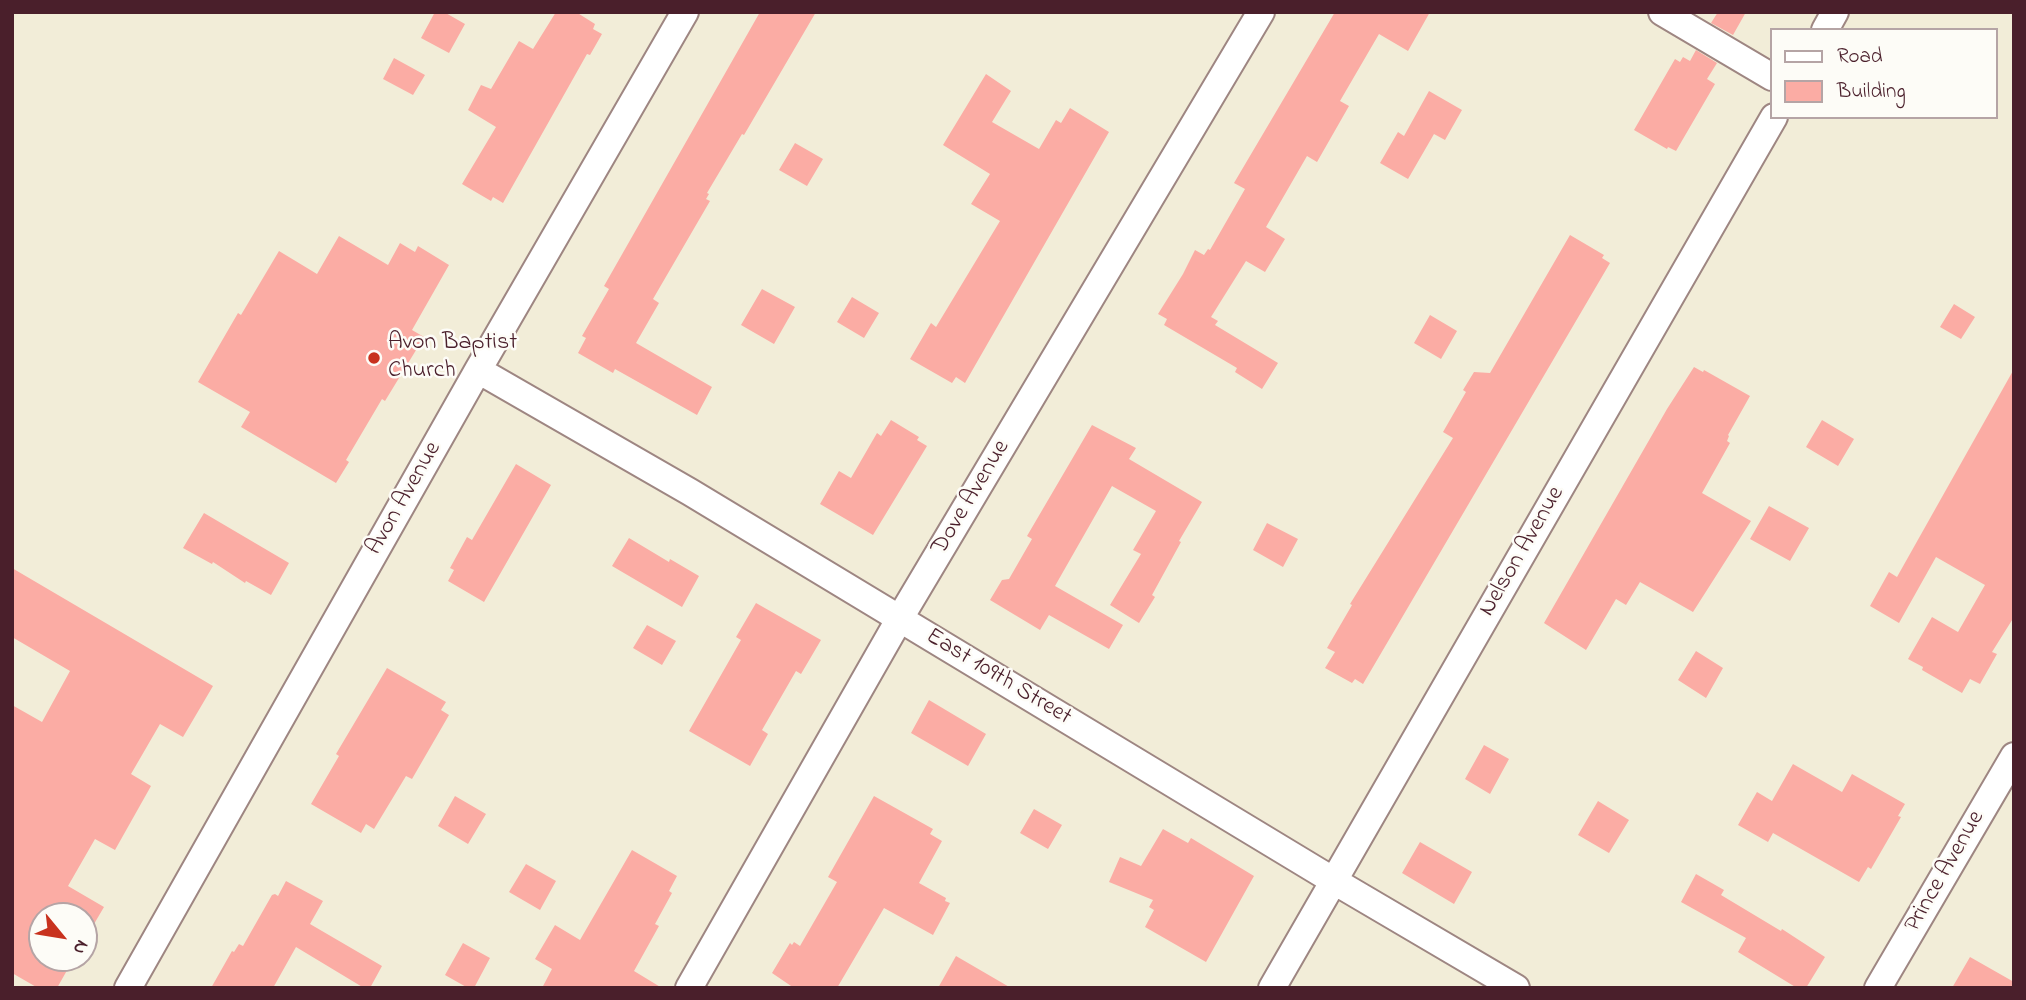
<!DOCTYPE html>
<html>
<head>
<meta charset="utf-8">
<style>
  body { margin:0 }
  #map { position:relative; width:2026px; height:1000px; overflow:hidden; background:#f2edd8; font-family:"Indie Flower",sans-serif }
  canvas { display:block }
  .frame { position:absolute; inset:0; border:14px solid #4a1f2b; pointer-events:none }
  .legend { position:absolute; left:1770px; top:28px; width:228px; height:91px; box-sizing:border-box; background:#fdfcf7; border:2px solid #b5a4a5; margin:0; padding:9px 12px; list-style:none; font-size:21px; color:#4a1f2b }
  .legend li { display:flex; align-items:center; gap:14px; height:35px }
  .legend b { width:35px; border:2px solid #b5a4a5 }
  .north { position:absolute; left:28px; top:902px; width:70px; height:70px; box-sizing:border-box; background:#fdfcf7; border:2px solid #b5a4a5; border-radius:50%; rotate:120deg; font-size:19px; font-weight:700; line-height:28px; text-align:center; color:#4a1f2b }
  .north::after { content:''; display:block; margin:auto; width:24px; height:32px; background:#c8321e; clip-path:polygon(50% 0,100% 100%,50% 72%,0 100%) }
</style>
</head>
<body>
<div id="map">
<canvas width="2026" height="1000"></canvas>
<div class="frame"></div>
<ul class="legend">
<li><b style="height:9px;background:#fff"></b>Road</li>
<li><b style="height:19px;background:#fbaca4"></b>Building</li>
</ul>
<div class="north">N</div>
</div>
<script>
const context = document.querySelector('canvas').getContext('2d');
context.lineJoin = 'round';
function fillPath(path, color) { context.fillStyle = color; context.fill(path, 'evenodd'); }
const poly = rows => new Path2D(rows.map(r => 'M' + r).join(''));
function stroke(path, color, width, dash) { context.strokeStyle = color; context.lineWidth = width; context.lineCap = dash ? 'butt' : 'round'; context.setLineDash(dash || []); context.stroke(path); }
function drawText(font, color, halo, rows, align = 'center') {
  context.font = font + ' "Indie Flower",sans-serif'; context.lineWidth = 5; context.setLineDash([]); context.textBaseline = 'middle'; context.strokeStyle = halo; context.fillStyle = color; for (const [text, x, y, turn = 0] of rows) {
    context.save(); context.translate(x, y); context.rotate((+turn || 0) * Math.PI / 180); context.textAlign = isNaN(turn) ? turn : align; if (halo) context.strokeText(text, 0, 0); context.fillText(text, 0, 0); context.restore();
  }
}
const building = poly([
  [435,12,444,12,465,24,449,53,421,38],
  [556,12,576,12,595,24,593,29,602,34,590,55,587,54,503,203,493,197,491,201,462,184,496,127,468,110,481,85,491,89,519,41,533,49],
  [760,12,816,12,744,135,742,134,707,193,709,194,706,199,710,201,653,299,659,303,636,343,712,387,697,415,615,369,613,373,578,353,586,338,582,336,609,289,604,286],
  [1335,12,1430,12,1408,51,1379,34,1340,101,1349,106,1317,162,1307,156,1266,227,1285,239,1265,272,1246,261,1211,317,1218,321,1215,325,1278,363,1262,389,1235,372,1237,368,1164,325,1167,319,1158,314,1183,274,1195,250,1204,255,1208,249,1210,250,1245,189,1234,183],
  [1718,12,1746,12,1733,35,1711,23],
  [1696,50,1717,63,1707,79,1715,84,1676,151,1668,147,1667,149,1634,130,1675,59,1680,62,1683,57,1690,61],
  [394,58,425,75,413,95,383,79],
  [986,74,1011,91,992,122,1039,149,1056,120,1061,123,1070,108,1109,132,965,383,956,377,952,383,910,359,931,323,936,327,1000,221,971,204,990,174,943,145],
  [1429,91,1462,110,1445,140,1434,134,1408,179,1380,163,1398,132,1404,136],
  [795,143,823,159,807,186,779,170],
  [1570,235,1604,255,1602,258,1610,263,1363,684,1355,679,1352,683,1325,668,1335,652,1327,648,1352,605,1350,604,1453,438,1443,432,1466,392,1463,390,1474,372,1490,373],
  [339,236,388,265,400,243,415,252,418,246,449,265,412,330,424,337,385,401,382,399,346,460,349,462,336,483,241,427,250,412,198,382,238,313,241,315,279,251,317,274],
  [762,289,795,307,774,344,741,325],
  [852,297,879,313,864,338,837,322],
  [1954,304,1975,317,1961,339,1940,327],
  [1430,315,1457,331,1441,359,1414,343],
  [1694,367,1703,372,1704,370,1750,396,1728,435,1729,436,1727,441,1730,443,1702,493,1751,521,1693,612,1640,582,1626,605,1616,599,1586,650,1544,623,1667,409],
  [2014,369,2014,617,1992,652,1997,654,1980,684,1970,679,1962,693,1922,670,1923,667,1908,659,1932,617,1958,632,1985,585,1936,557,1899,623,1870,606,1889,572,1897,577],
  [891,420,919,437,917,440,927,446,873,535,820,504,839,471,851,478,877,433,881,436],
  [1822,420,1854,439,1838,466,1806,447],
  [1092,425,1136,448,1129,459,1202,502,1179,541,1181,542,1152,595,1155,597,1139,623,1110,605,1141,554,1133,550,1156,511,1112,486,1055,586,1123,625,1109,649,1049,615,1040,630,990,600,1002,580,1009,579,1032,539,1027,536],
  [516,464,551,485,484,602,448,581,454,570,450,568,467,537,472,540],
  [1769,506,1809,528,1790,561,1750,539],
  [204,513,289,563,271,595,246,581,245,583,213,562,212,564,183,548],
  [1267,523,1298,539,1283,567,1253,550],
  [629,538,669,562,670,559,699,576,682,607,612,566],
  [12,568,213,686,183,737,160,724,131,774,151,786,115,850,95,839,68,886,104,907,84,941,84,916,42,916,42,958,74,958,57,988,38,988,12,973,12,705,42,722,70,671,12,637],
  [756,603,821,640,801,674,796,671,762,730,768,734,750,766,689,731,741,640,736,637],
  [647,625,676,641,662,665,633,648],
  [1696,651,1723,668,1706,698,1678,680],
  [387,668,446,702,441,710,449,715,412,779,406,776,374,829,366,824,361,833,311,804,339,756,336,754],
  [929,700,986,734,968,766,911,733],
  [1484,745,1509,759,1490,794,1465,779],
  [1793,764,1842,792,1852,774,1905,804,1898,816,1901,817,1871,869,1868,867,1859,882,1773,833,1768,842,1738,825,1757,792,1772,801],
  [455,796,486,814,468,844,438,826],
  [874,796,933,829,930,834,942,841,919,883,946,898,945,901,950,903,933,935,884,908,837,988,794,988,772,973,790,943,792,945,794,942,800,946,837,882,828,877],
  [1598,801,1629,820,1609,853,1578,835],
  [1034,809,1062,825,1048,849,1020,833],
  [1163,829,1188,843,1191,838,1254,876,1206,962,1145,927,1154,910,1149,907,1153,900,1109,882,1120,857,1141,866],
  [1420,842,1472,872,1454,904,1402,873],
  [632,850,677,876,669,891,672,893,655,924,659,926,634,971,662,988,542,988,552,969,535,959,555,925,580,940],
  [526,864,556,881,540,910,509,892],
  [1696,874,1724,890,1721,895,1781,931,1782,929,1825,957,1806,988,1797,988,1738,952,1746,938,1681,902],
  [286,881,323,901,310,924,382,966,370,988,364,988,296,947,273,988,211,988,232,951,234,952,239,944,243,946,272,895,275,894,278,896],
  [463,943,490,958,474,988,468,988,445,975],
  [956,956,1011,988,938,988],
  [1970,957,2014,982,2014,988,1952,988]
]);
const street = poly([
  [1662,12,1772,77],
  [1825,30,1835,12],
  [478,370,690,492,1334,881,1516,988],
  [128,988,478,370,685,12],
  [689,988,900,618,1261,12],
  [1272,988,1774,117],
  [1878,988,2014,756]
]);
const markers = [
  [374,358,7,"#c8321e"]
];
const poiNames = [
  ["Avon Baptist",388,344],
  ["Church",388,372]
];
const streetNames = [
  ["Dove Avenue",972,498,-59],
  ["Avon Avenue",405,499,-60],
  ["Nelson Avenue",1523,552,-60],
  ["East 109th Street",998,678,31],
  ["Prince Avenue",1946,872,-60]
];
fillPath(building, '#fbaca4');
stroke(street, '#9e8682', 30);
stroke(street, '#fff', 26);
for (const [x, y, r, color] of markers) { const dot = new Path2D(); dot.arc(x, y, r, 0, 2 * Math.PI); context.fillStyle = color; context.fill(dot); stroke(dot, '#fdfcf7', 2.5); }
drawText('24px', '#4a1f2b', '#fdfcf7', poiNames, 'left');
drawText('24px', '#4a1f2b', '#fdfcf7', streetNames);
</script>
</body>
</html>
